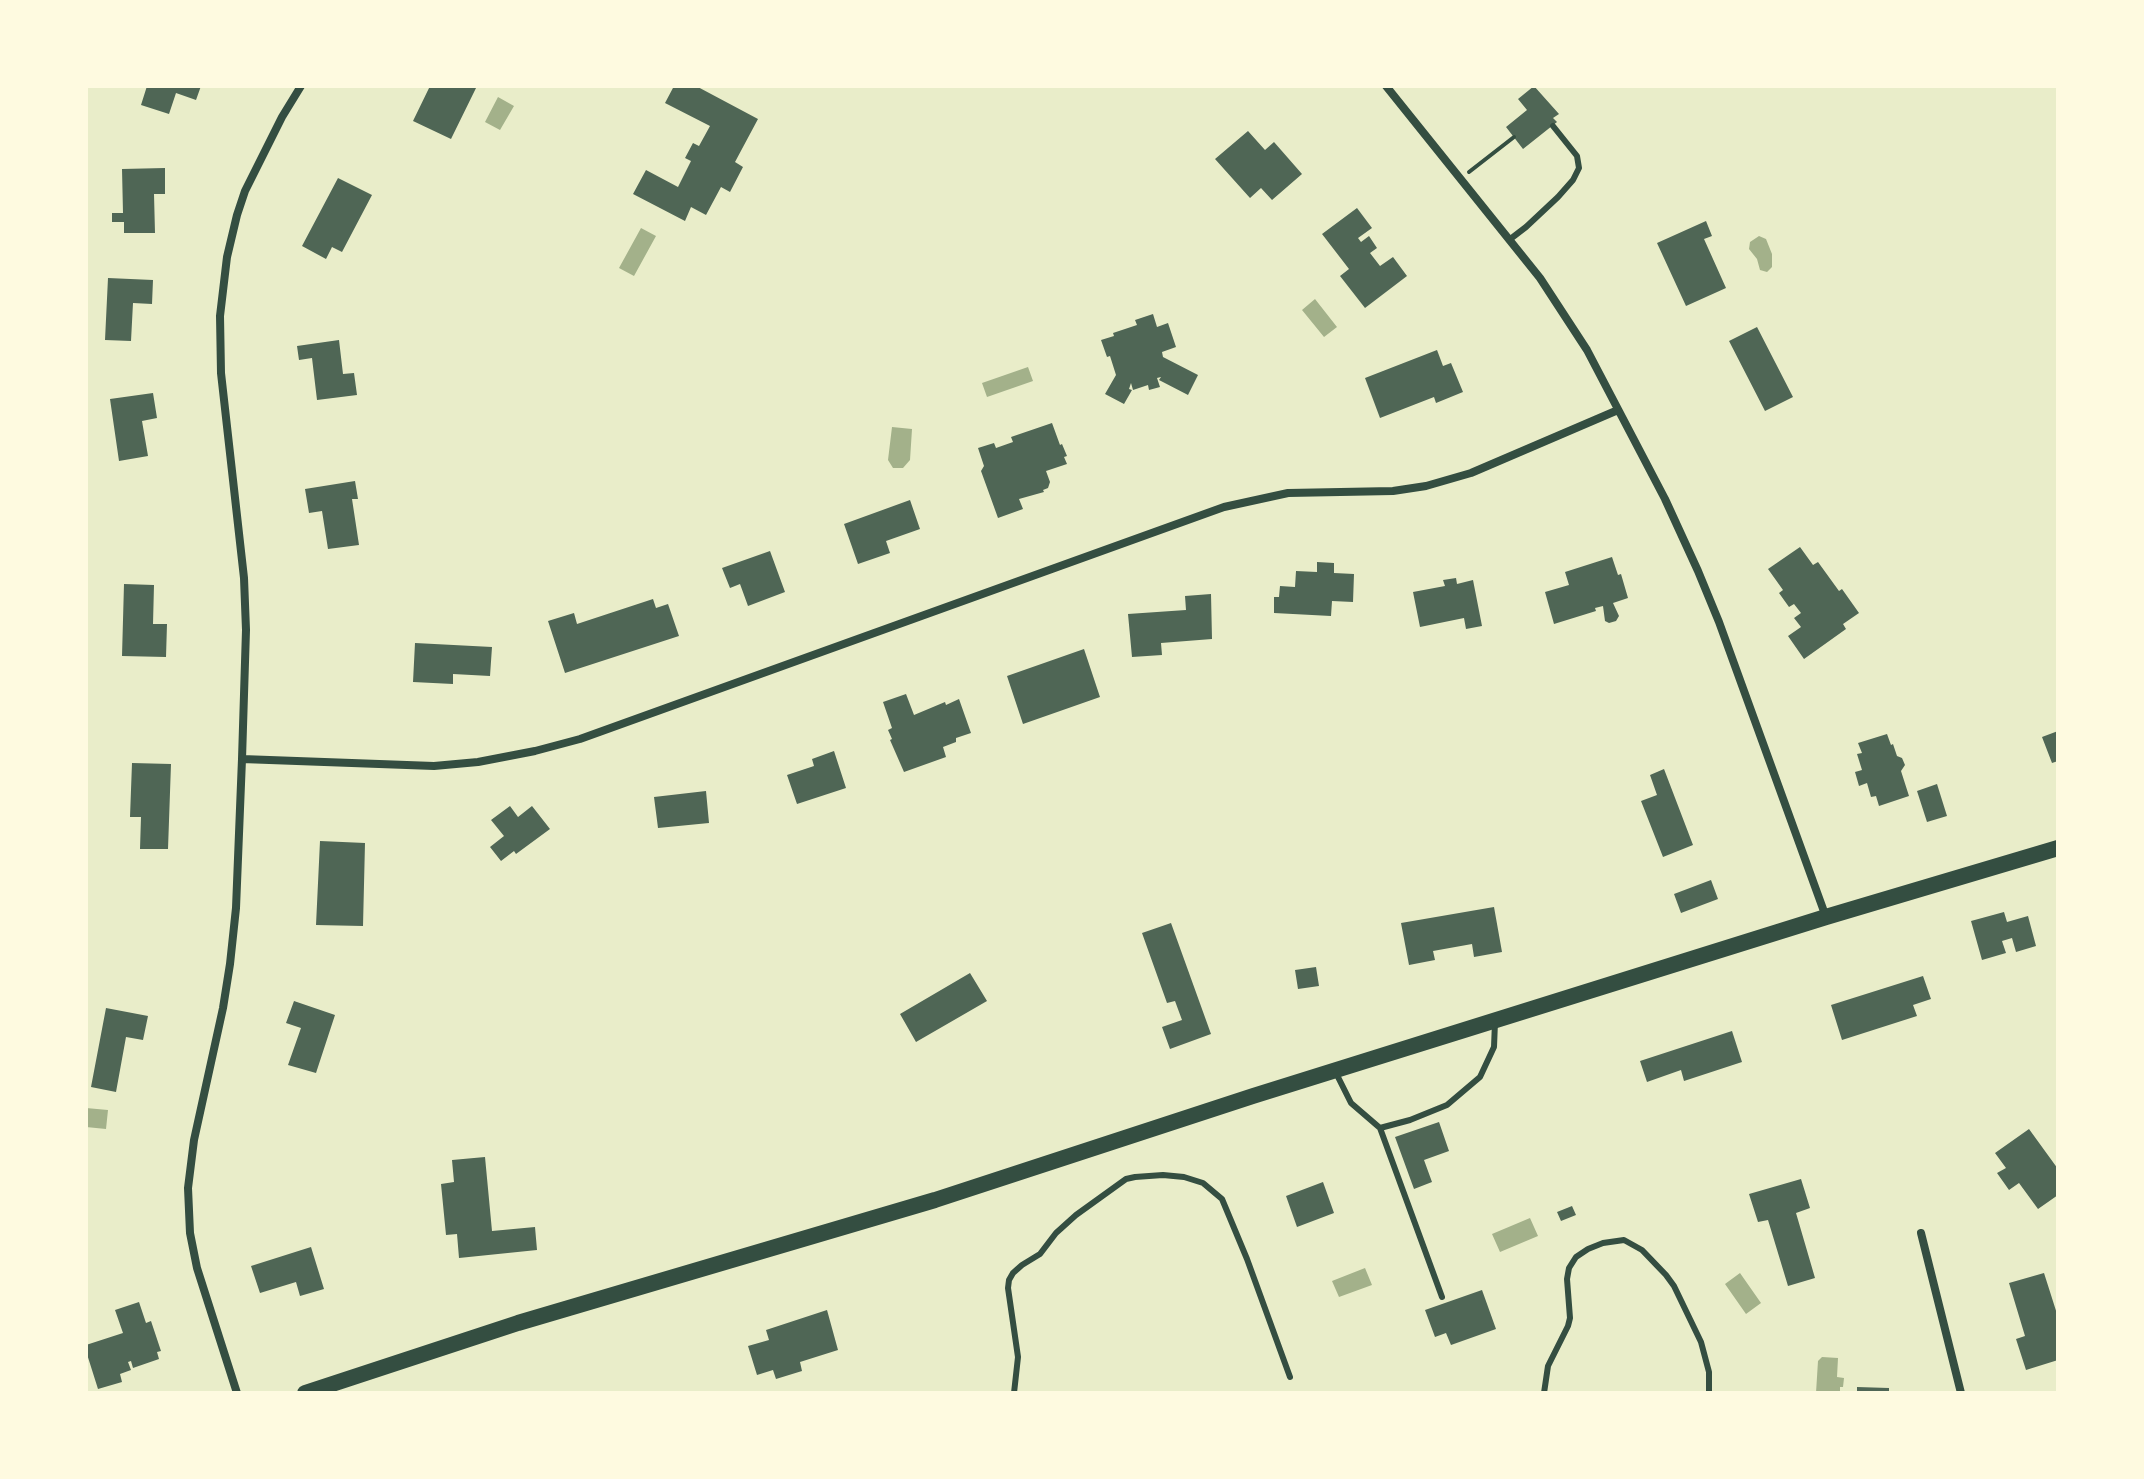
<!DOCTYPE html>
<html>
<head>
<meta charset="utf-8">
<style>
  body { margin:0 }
  #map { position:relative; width:2144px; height:1479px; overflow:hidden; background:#e9edc9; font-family:Figtree,sans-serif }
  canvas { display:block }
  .frame { position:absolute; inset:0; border:88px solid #fefae0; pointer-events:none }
</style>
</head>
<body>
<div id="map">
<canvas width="2144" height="1479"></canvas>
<div class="frame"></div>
</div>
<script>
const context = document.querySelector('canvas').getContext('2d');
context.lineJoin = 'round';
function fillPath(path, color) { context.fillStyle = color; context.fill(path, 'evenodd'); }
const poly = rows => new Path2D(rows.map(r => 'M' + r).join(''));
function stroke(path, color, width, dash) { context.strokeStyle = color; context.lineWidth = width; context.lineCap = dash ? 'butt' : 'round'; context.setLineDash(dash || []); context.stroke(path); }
const water = poly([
  [498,97,514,106,500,130,485,122],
  [641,228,656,236,634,276,619,268],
  [1759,236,1766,239,1772,254,1772,267,1767,272,1760,270,1757,259,1749,249,1750,242],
  [1315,299,1337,327,1324,337,1302,310],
  [1028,367,1033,381,987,397,982,383],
  [892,427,912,429,910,460,903,468,893,468,888,460],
  [86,1108,108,1110,106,1129,86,1127],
  [1530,1218,1538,1236,1500,1252,1492,1234],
  [1365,1268,1372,1285,1339,1297,1332,1281],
  [1740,1273,1761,1303,1746,1314,1725,1284],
  [1822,1357,1838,1358,1837,1377,1844,1378,1843,1387,1840,1387,1840,1393,1816,1393,1818,1361]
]);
const building = poly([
  [147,86,201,86,196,100,176,93,169,114,141,105],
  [430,86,477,86,451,139,413,121],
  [674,86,696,86,758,119,735,162,743,167,730,192,721,187,706,215,691,207,685,221,633,194,646,170,678,187,691,161,685,158,693,143,699,146,710,126,665,103],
  [1534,86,1559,114,1553,118,1557,122,1523,149,1506,127,1527,110,1518,99],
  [1248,131,1265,150,1274,142,1302,174,1272,200,1261,188,1250,198,1215,159],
  [165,168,165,194,154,194,155,233,124,233,124,222,112,222,112,213,123,213,122,169],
  [338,178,372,195,342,252,332,247,326,259,302,246],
  [1357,208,1372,228,1358,238,1361,242,1369,236,1377,248,1370,253,1380,266,1393,257,1407,276,1365,308,1340,276,1349,269,1322,234],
  [1706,221,1712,236,1704,239,1726,288,1686,306,1657,243],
  [108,278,153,280,152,304,133,303,131,341,105,340],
  [1153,314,1157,327,1168,323,1176,347,1162,352,1163,357,1198,375,1188,395,1159,380,1161,377,1157,378,1160,387,1149,390,1148,385,1133,390,1131,383,1129,389,1132,390,1124,404,1105,394,1116,375,1110,356,1107,357,1101,340,1114,336,1113,333,1137,325,1135,320],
  [1757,327,1793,397,1765,411,1729,341],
  [339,340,343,374,354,373,357,395,317,400,312,358,299,360,297,346],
  [1437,350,1443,366,1451,363,1463,392,1436,403,1434,397,1380,418,1365,378],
  [153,393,157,418,142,421,148,456,119,461,110,399],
  [1052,423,1060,445,1062,444,1067,456,1064,457,1067,464,1046,471,1050,482,1048,488,1043,490,1044,492,1019,499,1023,509,998,518,981,471,984,466,978,448,994,443,996,448,1013,442,1011,437],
  [355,481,358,499,352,499,359,545,328,549,322,511,309,513,305,489],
  [910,500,920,529,886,541,890,553,858,564,844,524],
  [1800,547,1813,565,1818,562,1839,591,1842,589,1859,613,1843,624,1846,629,1804,659,1788,636,1801,627,1794,618,1801,613,1794,604,1789,607,1779,593,1783,590,1768,569],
  [770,551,785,592,748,606,740,584,730,588,722,568],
  [1612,557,1618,575,1621,574,1628,598,1613,603,1619,616,1616,621,1609,623,1605,621,1603,606,1595,608,1596,611,1554,624,1545,592,1569,585,1565,572],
  [1317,562,1334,563,1334,573,1354,574,1353,602,1332,601,1331,616,1274,613,1274,597,1279,597,1280,586,1295,587,1296,571,1317,572],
  [1456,578,1457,584,1473,580,1482,626,1466,629,1464,618,1420,627,1413,592,1445,586,1443,580],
  [124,584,154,585,153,624,167,624,166,657,122,656],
  [1211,594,1212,639,1161,643,1162,655,1132,657,1128,614,1186,610,1185,596],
  [653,599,656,608,668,604,679,636,565,673,548,621,574,613,577,624],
  [415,643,492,647,490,676,453,674,453,684,413,682],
  [1084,649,1100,697,1023,724,1007,676],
  [906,694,914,715,945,702,946,705,959,699,971,733,956,738,956,742,943,747,946,757,904,772,890,740,892,739,888,730,892,728,883,702],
  [2058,731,2058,761,2052,763,2042,737],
  [1887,734,1891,745,1893,744,1897,756,1902,758,1905,765,1901,771,1909,796,1879,806,1876,796,1871,797,1867,783,1859,786,1855,772,1862,770,1857,754,1862,753,1858,743],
  [834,751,846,788,797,804,787,775,814,766,812,759],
  [132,763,171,764,168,849,140,849,141,817,130,817],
  [1664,769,1693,845,1663,857,1641,801,1657,795,1650,775],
  [1937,784,1947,816,1927,822,1917,791],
  [706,791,709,823,658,828,654,797],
  [510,806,518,817,532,806,550,829,516,854,514,851,501,861,490,847,504,836,491,820],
  [320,841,365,843,363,926,316,925],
  [1711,880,1718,899,1681,913,1674,894],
  [1494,907,1502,952,1474,957,1472,944,1433,951,1435,960,1409,965,1401,923],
  [2004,912,2007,922,2028,916,2036,946,2016,952,2012,938,2002,941,2006,953,1982,960,1971,921],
  [1171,923,1211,1034,1170,1049,1162,1027,1182,1020,1175,1001,1167,1003,1142,933],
  [1316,967,1319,986,1298,989,1295,970],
  [970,973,987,1001,916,1042,900,1014],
  [1923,976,1931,999,1913,1005,1917,1016,1842,1040,1831,1005],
  [294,1001,335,1015,316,1073,288,1065,301,1028,286,1023],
  [106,1008,148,1016,143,1040,126,1037,116,1092,91,1087],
  [1732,1031,1742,1062,1684,1081,1681,1070,1647,1082,1640,1061],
  [1439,1122,1449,1151,1424,1160,1432,1182,1414,1189,1395,1137],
  [2029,1129,2058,1169,2058,1195,2038,1209,2019,1183,2009,1190,1997,1173,2006,1168,1995,1153],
  [485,1157,492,1231,535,1227,537,1250,459,1258,457,1234,446,1235,441,1184,454,1182,452,1160],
  [1801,1179,1810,1208,1796,1213,1815,1278,1788,1286,1768,1220,1758,1222,1749,1194],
  [1323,1182,1334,1213,1297,1227,1286,1196],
  [1572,1206,1576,1215,1561,1221,1557,1212],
  [311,1247,324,1289,300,1296,296,1282,260,1293,251,1266],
  [2044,1273,2058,1317,2058,1360,2026,1370,2016,1339,2025,1336,2009,1283],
  [1482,1290,1496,1329,1451,1345,1446,1333,1435,1337,1425,1310],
  [139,1302,146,1323,151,1321,161,1351,157,1352,159,1359,133,1368,131,1361,128,1362,131,1370,120,1374,122,1382,98,1389,86,1351,86,1345,123,1333,115,1310],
  [827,1310,838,1350,800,1362,802,1371,776,1379,773,1370,757,1375,748,1346,769,1340,766,1330],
  [1857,1387,1889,1388,1889,1393,1857,1393]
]);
const path = poly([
  [1469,172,1514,137]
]);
const service = poly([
  [1509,240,1526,227,1558,197,1573,180,1579,168,1577,156,1553,126],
  [1336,1073,1351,1103,1380,1128,1442,1297],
  [1380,1128,1410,1120,1447,1105,1480,1077,1494,1047,1495,1022],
  [1014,1393,1018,1357,1008,1288,1009,1280,1013,1273,1022,1265,1040,1254,1056,1233,1076,1215,1126,1179,1135,1177,1163,1175,1184,1177,1203,1183,1222,1199,1247,1259,1290,1377],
  [1544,1393,1548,1366,1568,1326,1570,1318,1567,1279,1569,1268,1576,1257,1588,1249,1603,1243,1624,1240,1642,1250,1666,1275,1674,1286,1701,1342,1709,1372,1709,1393]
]);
const minor = poly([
  [1386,86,1540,278,1587,350,1665,499,1698,571,1719,622,1826,917],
  [242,759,434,766,478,762,535,751,580,739,1224,507,1288,493,1393,491,1426,486,1471,473,1618,410],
  [1921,1233,1961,1393],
  [237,1393,197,1268,190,1233,188,1188,194,1140,223,1008,230,964,236,908,242,759,246,630,244,578,221,373,220,316,227,257,237,215,245,191,282,117,301,86]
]);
const secondary = poly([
  [305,1393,518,1323,935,1200,1253,1096,1826,917,2058,848]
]);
fillPath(water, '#a3b18a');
fillPath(building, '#4f6655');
stroke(path, '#344e41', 4);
stroke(service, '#344e41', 6);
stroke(minor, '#344e41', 8);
stroke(secondary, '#344e41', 16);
</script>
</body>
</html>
